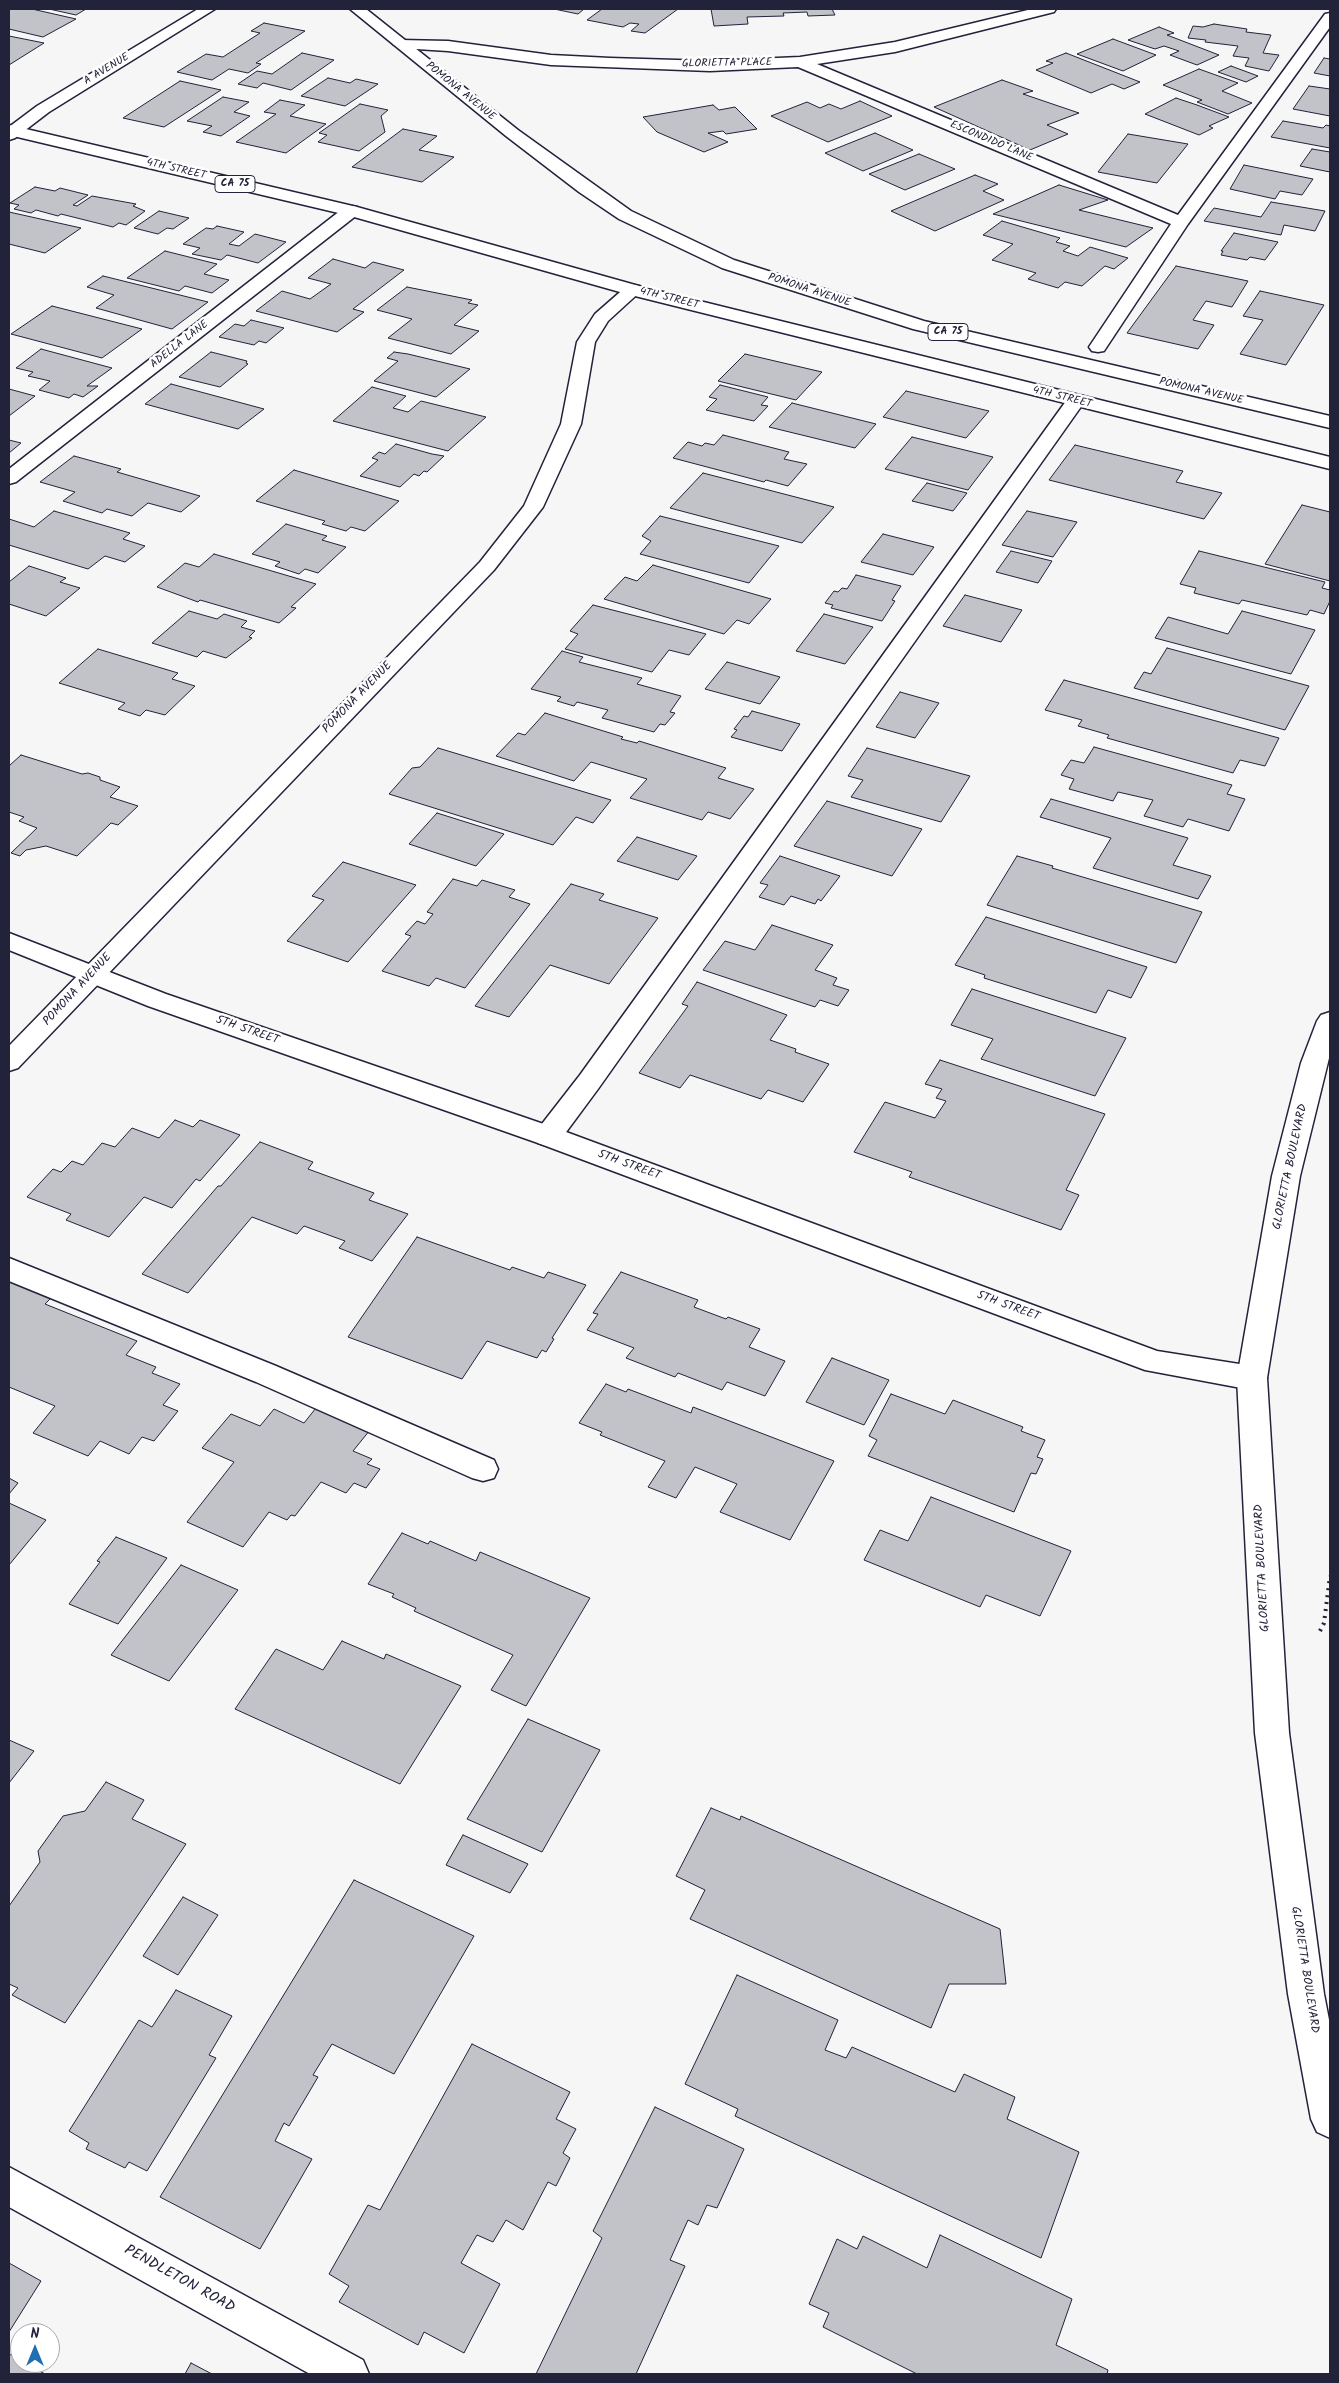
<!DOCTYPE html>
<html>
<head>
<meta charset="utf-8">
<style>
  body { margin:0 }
  #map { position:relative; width:1339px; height:2383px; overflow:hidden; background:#f6f6f7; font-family:Kalam,sans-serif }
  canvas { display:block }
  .frame { position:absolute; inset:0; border:10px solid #22223b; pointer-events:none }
  .north { position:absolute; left:10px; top:2323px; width:50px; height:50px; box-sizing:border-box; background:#fff; border:1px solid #a7a7b1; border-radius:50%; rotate:0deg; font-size:14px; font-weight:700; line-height:20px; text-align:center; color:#22223b }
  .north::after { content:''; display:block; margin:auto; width:18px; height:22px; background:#1f6fb2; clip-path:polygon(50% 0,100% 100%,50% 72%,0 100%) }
</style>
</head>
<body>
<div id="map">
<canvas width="1339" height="2383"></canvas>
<div class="frame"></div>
<div class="north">N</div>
</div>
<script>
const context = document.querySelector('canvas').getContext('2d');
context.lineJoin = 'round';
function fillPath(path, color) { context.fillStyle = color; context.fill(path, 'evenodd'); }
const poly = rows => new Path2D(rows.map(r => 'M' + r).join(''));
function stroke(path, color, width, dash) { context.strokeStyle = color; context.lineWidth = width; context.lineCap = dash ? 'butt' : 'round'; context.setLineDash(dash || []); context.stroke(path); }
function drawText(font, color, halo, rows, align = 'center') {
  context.font = font + ' Kalam,sans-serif'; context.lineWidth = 5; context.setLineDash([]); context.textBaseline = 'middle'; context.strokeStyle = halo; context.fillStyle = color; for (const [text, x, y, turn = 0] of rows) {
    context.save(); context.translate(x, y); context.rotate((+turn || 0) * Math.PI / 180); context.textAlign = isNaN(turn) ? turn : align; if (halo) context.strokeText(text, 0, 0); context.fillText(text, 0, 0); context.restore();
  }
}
const building = poly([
  [9,9,32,9,76,19,43,37,9,29,9,9],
  [49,9,86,9,76,15,49,9],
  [554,9,584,9,578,14,554,9],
  [602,9,678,9,645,33,631,31,639,24,630,23,623,27,587,20,602,9],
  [711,9,832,9,835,15,808,16,807,12,783,13,784,16,747,17,748,24,714,26,711,9],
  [264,23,305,31,256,63,261,64,248,73,229,69,212,80,177,72,206,54,223,57,260,33,251,31,264,23],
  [1214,24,1247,29,1246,32,1271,35,1263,53,1279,55,1269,71,1245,66,1249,58,1233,56,1238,46,1205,42,1206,40,1188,38,1193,26,1203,27,1214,24],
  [1159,27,1174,33,1167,35,1219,55,1197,65,1170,55,1179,51,1164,46,1155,49,1128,40,1159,27],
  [9,36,44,43,9,65,9,36],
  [1113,39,1156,55,1123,71,1077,54,1113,39],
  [302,53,334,60,291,90,263,83,257,88,238,84,257,71,272,74,302,53],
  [1066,53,1140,82,1124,89,1112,84,1091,93,1036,70,1053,63,1046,61,1066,53],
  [1324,58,1330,59,1330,76,1314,73,1324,58],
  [1231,66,1258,76,1246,82,1218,72,1231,66],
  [1199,69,1238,83,1222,91,1252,103,1228,114,1197,102,1202,100,1163,85,1199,69],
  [328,78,350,83,356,79,378,84,345,106,301,96,328,78],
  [1002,80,1033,91,1023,94,1079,113,1047,125,1068,134,1030,150,934,107,1002,80],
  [180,81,221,90,164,127,123,118,180,81],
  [1309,86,1330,89,1330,116,1293,109,1309,86],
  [223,97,249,102,234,112,250,116,221,136,203,132,212,126,187,121,223,97],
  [1176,98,1197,105,1229,117,1209,126,1213,128,1199,135,1145,114,1176,98],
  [280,100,305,105,290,116,326,124,286,153,236,142,276,114,264,112,280,100],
  [860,101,892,116,828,142,771,116,807,102,820,108,829,104,841,109,860,101],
  [360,104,388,110,381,116,385,132,359,151,318,142,327,135,319,133,360,104],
  [713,105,719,110,735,107,757,129,726,134,723,131,708,133,728,142,704,152,657,132,643,117,713,105],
  [1283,121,1323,128,1326,125,1330,126,1330,148,1271,137,1283,121],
  [403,129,437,136,419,150,454,157,422,182,352,167,403,129],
  [875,133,913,150,863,171,825,153,875,133],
  [1128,134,1188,144,1157,183,1098,172,1128,134],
  [1312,149,1330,152,1330,172,1300,166,1312,149],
  [919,154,955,169,905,190,869,174,919,154],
  [1244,165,1313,179,1302,195,1280,191,1275,199,1230,189,1244,165],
  [975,175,998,184,983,191,1004,200,935,231,891,211,975,175],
  [1059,185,1108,200,1079,210,1153,228,1126,247,993,214,1059,185],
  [35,187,55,191,60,188,88,195,73,205,77,206,92,196,136,204,133,206,145,211,126,225,119,223,113,227,61,214,58,216,36,210,31,213,14,209,19,205,10,203,35,187],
  [1271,202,1325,211,1315,231,1284,225,1281,235,1204,221,1214,208,1261,217,1271,202],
  [159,211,189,218,173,229,167,228,158,234,134,228,159,211],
  [9,212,81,228,45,253,9,244,9,212],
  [1002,221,1060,238,1056,242,1070,246,1063,251,1078,256,1090,247,1128,258,1114,269,1105,266,1082,286,1065,282,1058,288,1028,279,1036,273,992,260,1013,244,983,235,1002,221],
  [217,226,244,232,229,244,239,246,255,234,286,242,258,263,227,255,221,260,192,254,200,248,183,244,206,228,213,229,217,226],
  [1234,233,1278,242,1265,260,1250,257,1247,260,1221,255,1223,251,1221,251,1234,233],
  [165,251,217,264,204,274,229,280,212,293,185,286,179,291,127,278,165,251],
  [333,259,365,268,373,262,404,270,353,309,364,312,337,332,256,311,282,291,310,299,331,284,308,278,333,259],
  [1176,266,1248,281,1232,307,1206,301,1193,320,1214,325,1198,349,1127,333,1176,266],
  [103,276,208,302,172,329,96,308,114,295,87,287,103,276],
  [407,287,472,300,468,303,478,305,454,325,479,331,451,354,388,338,412,319,377,310,407,287],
  [1260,291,1324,305,1286,365,1240,354,1263,320,1243,316,1260,291],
  [52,306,142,329,102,358,11,334,52,306],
  [251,320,284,328,266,343,259,341,254,345,219,337,235,324,244,326,251,320],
  [41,349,112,368,87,386,98,386,83,397,74,394,69,398,39,390,50,381,28,376,33,372,16,368,41,349],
  [211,352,247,361,246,363,248,364,220,387,179,377,211,352],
  [394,352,408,354,470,369,436,397,374,381,398,361,387,358,394,352],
  [745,354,822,372,796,400,718,381,745,354],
  [171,384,264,409,238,429,145,404,171,384],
  [720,385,768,397,761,405,768,406,754,421,706,410,717,399,709,397,720,385],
  [372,387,406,396,393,408,408,412,421,401,486,417,448,451,333,421,372,387],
  [9,389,35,396,9,416,9,389],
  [906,391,989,411,966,438,883,417,906,391],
  [792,403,876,424,855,448,769,427,792,403],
  [723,435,789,452,784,459,807,464,788,486,766,480,764,482,673,458,688,442,702,446,705,443,714,445,723,435],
  [912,437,993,457,968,490,885,469,912,437],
  [9,440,21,443,9,453,9,440],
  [396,444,432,454,444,456,427,472,424,471,419,476,414,474,400,487,360,476,378,460,372,458,379,452,385,454,396,444],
  [1075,445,1183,471,1176,482,1222,493,1204,519,1049,480,1075,445],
  [74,456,121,469,117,472,200,496,181,512,148,503,132,516,107,509,102,513,63,501,75,492,40,482,74,456],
  [294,470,399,501,365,531,351,527,346,531,322,524,325,521,256,501,294,470],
  [703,473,834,507,802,543,670,508,703,473],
  [927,483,967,493,953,511,912,501,927,483],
  [1302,505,1330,512,1330,581,1265,564,1302,505],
  [54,511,130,533,123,539,145,546,125,562,105,556,88,569,9,545,9,519,34,527,54,511],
  [1027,511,1077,522,1053,557,1002,545,1027,511],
  [660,516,779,546,749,583,640,554,651,541,642,536,660,516],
  [286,524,327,536,322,540,346,547,318,573,305,569,299,574,275,566,280,562,252,554,286,524],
  [883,534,934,547,913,575,861,562,883,534],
  [1011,551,1052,561,1038,583,996,572,1011,551],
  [1199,551,1325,582,1322,588,1330,590,1330,601,1324,614,1310,610,1307,615,1242,600,1239,604,1194,593,1196,588,1180,584,1199,551],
  [214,554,316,584,291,607,296,608,279,623,200,600,198,602,157,587,185,563,199,567,214,554],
  [653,565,771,599,749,624,737,620,724,634,604,599,625,577,637,581,653,565],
  [29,566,66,578,60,582,80,588,46,616,9,604,9,582,29,566],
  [856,575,901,586,892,600,895,601,882,621,831,608,833,605,825,603,834,591,838,592,842,588,847,589,856,575],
  [965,595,1022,610,1001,642,943,626,965,595],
  [593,605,706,634,689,655,669,650,652,672,565,649,578,634,570,631,593,605],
  [189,611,217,619,224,614,247,621,241,627,255,631,249,637,252,638,226,658,203,651,197,657,152,643,189,611],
  [1242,611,1315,630,1291,674,1155,638,1168,617,1228,634,1242,611],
  [824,614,873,627,845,664,796,651,824,614],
  [1167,648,1309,686,1285,730,1134,688,1144,672,1151,674,1167,648],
  [98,649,178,673,172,679,195,686,165,715,146,710,140,716,118,709,125,703,59,683,98,649],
  [562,651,583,657,579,662,642,678,637,684,681,696,670,712,675,713,665,725,660,724,654,732,602,718,608,710,577,702,574,706,557,701,561,697,531,689,562,651],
  [727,662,780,677,760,704,705,689,727,662],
  [1064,680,1279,738,1265,766,1240,760,1233,773,1107,738,1109,735,1078,726,1082,720,1045,710,1064,680],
  [900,692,939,703,915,738,876,727,900,692],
  [752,711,800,724,782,751,731,737,737,730,734,729,744,716,748,717,752,711],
  [545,713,623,737,621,739,637,743,639,741,726,768,718,778,754,789,730,819,708,812,702,820,630,798,647,779,591,762,574,781,496,756,518,733,525,735,545,713],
  [1094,747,1232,785,1227,794,1245,799,1229,831,1188,819,1183,827,1144,816,1153,800,1118,792,1113,801,1069,789,1074,779,1061,775,1071,760,1084,763,1094,747],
  [438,748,611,800,593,823,576,817,553,845,389,794,412,768,420,767,438,748],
  [867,748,970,776,941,822,851,797,863,780,848,776,867,748],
  [21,755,82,774,88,773,100,777,100,780,120,787,110,797,138,806,118,825,111,823,77,856,46,846,26,850,20,856,11,853,37,828,19,821,24,817,9,812,9,766,21,755],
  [1051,799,1188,838,1173,865,1211,876,1198,899,1093,868,1111,838,1040,817,1051,799],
  [827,801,922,829,892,876,794,846,827,801],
  [437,813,504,834,476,866,409,844,437,813],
  [637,837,697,856,678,880,617,861,637,837],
  [780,856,840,876,821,901,818,899,815,904,791,896,784,905,759,897,768,885,760,883,780,856],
  [1017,856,1053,866,1052,868,1202,912,1176,963,987,905,1017,856],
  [343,862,416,885,348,962,287,941,324,900,312,896,343,862],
  [453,879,477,886,482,880,515,890,509,897,530,904,465,988,436,978,429,986,382,971,411,936,405,934,417,921,425,924,433,914,427,912,453,879],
  [571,884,604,894,599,900,658,918,609,984,550,965,509,1017,475,1006,571,884],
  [986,917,1147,967,1131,998,1108,990,1096,1013,984,978,985,975,955,965,986,917],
  [772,925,833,945,815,970,837,978,833,985,849,990,838,1006,820,1000,815,1007,703,970,725,941,755,950,772,925],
  [697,982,787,1015,770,1040,796,1049,795,1052,829,1064,803,1102,768,1090,761,1099,690,1075,680,1088,639,1073,688,1006,682,1004,697,982],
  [972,989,1126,1038,1095,1096,981,1059,993,1039,951,1025,972,989],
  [940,1060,1105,1114,1066,1190,1079,1195,1061,1230,909,1177,912,1172,854,1152,885,1102,935,1118,946,1101,936,1098,942,1089,925,1084,940,1060],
  [175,1120,193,1127,200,1120,240,1135,200,1181,196,1179,172,1208,144,1197,109,1237,66,1220,71,1214,27,1197,53,1169,61,1172,72,1161,83,1165,102,1143,115,1147,132,1128,159,1138,175,1120],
  [260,1142,313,1162,308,1169,374,1193,369,1200,408,1214,372,1261,339,1248,345,1241,304,1226,297,1234,252,1217,188,1293,142,1274,218,1186,221,1186,260,1142],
  [417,1237,510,1270,512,1267,544,1278,548,1272,586,1285,552,1338,554,1339,546,1352,542,1350,537,1358,487,1341,462,1379,348,1337,417,1237],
  [621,1272,698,1300,694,1307,726,1319,728,1317,760,1329,749,1347,785,1361,765,1396,727,1382,722,1390,678,1373,675,1377,626,1358,634,1348,587,1330,598,1314,593,1313,621,1272],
  [9,1281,51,1298,45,1304,137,1341,126,1355,156,1367,152,1373,180,1384,163,1405,178,1411,154,1441,142,1437,129,1454,100,1441,88,1456,33,1433,55,1406,9,1387,9,1281],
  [832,1358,889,1380,864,1425,806,1402,832,1358],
  [606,1384,626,1392,628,1389,691,1413,693,1407,834,1461,790,1540,720,1512,737,1484,695,1467,676,1498,648,1487,665,1461,600,1435,602,1432,579,1423,606,1384],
  [891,1394,945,1414,953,1400,1023,1427,1021,1431,1045,1440,1037,1457,1043,1459,1036,1474,1031,1473,1014,1512,868,1456,877,1440,869,1436,891,1394],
  [316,1408,370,1430,353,1451,372,1459,367,1464,380,1469,366,1488,354,1483,346,1493,321,1482,295,1516,291,1515,287,1520,269,1512,243,1547,187,1522,234,1462,202,1448,231,1414,260,1426,274,1409,304,1423,316,1408],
  [9,1478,18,1483,9,1494,9,1478],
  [931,1497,1071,1551,1040,1616,986,1595,980,1607,864,1560,880,1530,908,1541,931,1497],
  [9,1503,46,1520,9,1565,9,1503],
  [402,1533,428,1544,430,1541,476,1561,480,1552,590,1598,526,1706,491,1690,513,1655,414,1611,416,1608,392,1597,394,1594,368,1584,402,1533],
  [116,1537,167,1558,118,1624,69,1604,100,1562,97,1561,116,1537],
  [181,1565,238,1590,169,1681,111,1655,181,1565],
  [342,1641,384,1659,386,1654,461,1686,400,1784,235,1709,276,1649,323,1670,342,1641],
  [528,1719,600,1750,542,1852,467,1819,528,1719],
  [9,1740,34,1751,9,1783,9,1740],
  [106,1782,144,1800,132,1819,186,1844,65,2023,12,1995,18,1988,9,1984,9,1906,40,1862,38,1851,63,1816,85,1811,106,1782],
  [711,1808,740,1820,741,1816,1000,1929,1006,1984,949,1984,931,2028,690,1919,705,1890,676,1876,711,1808],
  [463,1835,528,1864,510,1893,446,1865,463,1835],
  [354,1880,474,1936,394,2074,332,2044,313,2075,318,2077,289,2126,284,2123,275,2141,312,2159,260,2249,160,2197,354,1880],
  [183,1897,218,1915,178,1975,143,1956,183,1897],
  [737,1975,838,2020,825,2050,846,2058,852,2047,955,2092,964,2074,1015,2097,1007,2119,1079,2152,1041,2258,735,2116,738,2109,685,2084,737,1975],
  [176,1990,232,2016,209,2055,216,2058,147,2171,129,2162,125,2168,86,2149,89,2143,69,2131,139,2020,152,2027,176,1990],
  [472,2044,570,2092,556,2119,576,2129,563,2153,570,2158,556,2186,548,2182,523,2230,506,2220,493,2242,477,2235,461,2263,500,2284,464,2353,424,2332,418,2345,339,2302,349,2286,329,2274,368,2205,380,2210,472,2044],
  [655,2107,744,2149,717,2208,707,2205,698,2225,688,2220,670,2260,685,2266,636,2374,536,2374,602,2238,593,2231,655,2107],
  [940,2235,1072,2299,1056,2345,1108,2370,1107,2374,917,2374,823,2327,829,2313,809,2304,837,2239,857,2249,863,2236,927,2268,940,2235],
  [9,2263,41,2281,9,2332,9,2263],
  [9,2354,20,2360,20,2363,25,2363,45,2374,9,2374,9,2354],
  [191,2363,212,2374,185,2374,191,2363]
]);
const path = poly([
  [1320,1631,1324,1623,1330,1576]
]);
const service = poly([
  [1076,395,1083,397,1085,401,598,1089,558,1143,548,1146,538,1143,535,1136,538,1129,580,1075,1069,397,1076,395],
  [9,1258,276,1366,494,1460,498,1469,494,1478,483,1481,472,1478,256,1382,9,1281,9,1258]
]);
const minor = poly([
  [198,9,215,9,49,112,15,138,9,140,9,127,37,106,198,9],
  [1032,9,1056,9,1054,12,895,52,817,64,1178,215,1325,14,1330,13,1330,27,1188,224,1104,351,1098,352,1092,351,1089,347,1171,224,798,67,710,71,551,65,448,51,400,48,393,44,400,40,448,41,551,55,610,58,710,61,800,57,895,42,1032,9],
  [351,206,357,207,359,211,357,215,16,482,9,484,9,469,345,207,351,206],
  [9,933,166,994,558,1129,1157,1351,1252,1366,1262,1370,1267,1378,1262,1386,1252,1390,1145,1370,538,1143,148,1006,9,950,9,933],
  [9,2167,363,2360,369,2374,310,2374,9,2207,9,2167]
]);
const tertiary = poly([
  [633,285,639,286,642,290,608,321,595,342,581,424,543,507,494,570,18,1068,9,1071,9,1046,480,562,524,506,561,424,577,342,595,314,627,286,633,285],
  [1330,1012,1330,1054,1300,1176,1267,1378,1289,1733,1324,1994,1330,2025,1330,2138,1317,2132,1311,2119,1288,1994,1255,1733,1237,1378,1272,1176,1301,1063,1317,1021,1321,1015,1330,1012]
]);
const trunk = poly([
  [350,9,366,9,518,130,631,211,734,260,924,321,1330,416,1330,428,913,329,722,268,619,219,579,192,506,136,350,9],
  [9,125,357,207,639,286,1330,457,1330,469,627,294,347,215,9,135,9,125]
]);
const farStreetnames = [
  ["GLORIETTA PLACE",727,64,-1],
  ["A AVENUE",107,70,-31],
  ["POMONA AVENUE",460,92,39],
  ["ESCONDIDO LANE",991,142,23],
  ["4TH STREET",176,170,13],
  ["POMONA AVENUE",809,291,18],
  ["4TH STREET",669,299,14],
  ["ADELLA LANE",180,345,-38],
  ["POMONA AVENUE",1201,392,13],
  ["4TH STREET",1062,398,14]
];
const shields = [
  [235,184,40],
  [948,332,40]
];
const shieldNames = [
  ["CA 75",235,184],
  ["CA 75",948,332]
];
const streetNames = [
  ["POMONA AVENUE",358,698,-46],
  ["POMONA AVENUE",78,990,-47],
  ["5TH STREET",247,1031,19],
  ["5TH STREET",629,1166,20],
  ["GLORIETTA BOULEVARD",1291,1167,-78],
  ["5TH STREET",1008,1307,20],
  ["GLORIETTA BOULEVARD",1263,1568,-93],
  ["GLORIETTA BOULEVARD",1304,1970,81]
];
const nearStreetnames = [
  ["PENDLETON ROAD",179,2280,29]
];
fillPath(building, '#c2c2c9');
stroke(building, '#22223b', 1);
stroke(service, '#22223b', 3);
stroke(minor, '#22223b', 3);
stroke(tertiary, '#22223b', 3);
stroke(trunk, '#22223b', 3);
stroke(path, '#22223b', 4, [2, 5]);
fillPath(service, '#fff');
fillPath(minor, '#fff');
fillPath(tertiary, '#fff');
fillPath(trunk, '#fff');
drawText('11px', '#22223b', '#fff', farStreetnames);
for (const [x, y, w] of shields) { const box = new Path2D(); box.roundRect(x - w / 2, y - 8.5, w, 17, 4); context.fillStyle = '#fff'; context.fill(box); stroke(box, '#22223b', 1); }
drawText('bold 11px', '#22223b', null, shieldNames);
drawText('12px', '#22223b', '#fff', streetNames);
drawText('15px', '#22223b', '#fff', nearStreetnames);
</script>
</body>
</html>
